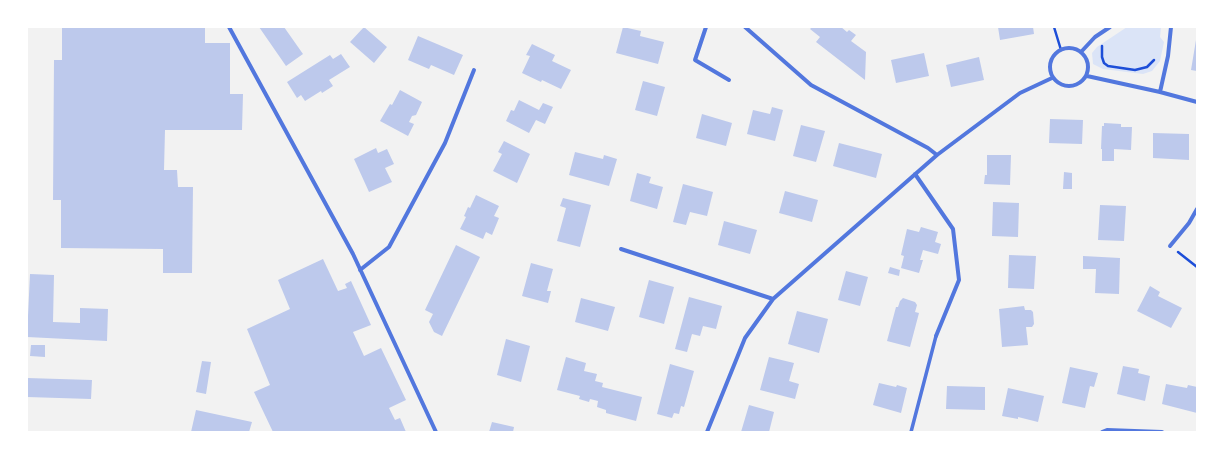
<!DOCTYPE html>
<html>
<head>
<meta charset="utf-8">
<style>
  body { margin:0 }
  #map { position:relative; width:1224px; height:459px; overflow:hidden; background:#f2f2f2; font-family:Raleway,sans-serif }
  canvas { display:block }
  .frame { position:absolute; inset:0; border:28px solid #fff; pointer-events:none }
</style>
</head>
<body>
<div id="map">
<canvas width="1224" height="459"></canvas>
<div class="frame"></div>
</div>
<script>
const context = document.querySelector('canvas').getContext('2d');
context.lineJoin = 'round';
function fillPath(path, color) { context.fillStyle = color; context.fill(path, 'evenodd'); }
const poly = rows => new Path2D(rows.map(r => 'M' + r).join(''));
function stroke(path, color, width, dash) { context.strokeStyle = color; context.lineWidth = width; context.lineCap = dash ? 'butt' : 'round'; context.setLineDash(dash || []); context.stroke(path); }
const green = poly([
  [1127,27,1161,27,1160,37,1164,42,1160,61,1152,71,1143,74,1103,69,1093,64,1092,53,1097,47]
]);
const building = poly([
  [62,27,205,27,205,43,230,43,230,94,243,94,242,130,165,130,164,170,177,170,178,187,193,187,192,273,163,273,163,249,61,248,61,200,53,200,54,60,62,60],
  [259,27,284,27,303,54,286,66],
  [364,27,387,47,374,63,350,42],
  [623,27,641,31,640,36,664,42,658,64,616,53],
  [812,27,841,27,847,32,849,30,856,35,851,41,866,52,865,80,816,42,820,37,810,29],
  [998,27,1033,27,1034,34,1000,40],
  [418,36,463,55,454,75,431,65,429,69,408,60],
  [1196,40,1197,40,1197,71,1191,70],
  [532,44,555,55,552,61,571,70,561,89,542,80,541,82,522,73,530,56,526,55],
  [924,53,929,76,896,83,891,60],
  [341,54,350,67,329,80,333,86,322,93,321,91,305,101,301,95,297,98,287,82,330,55,333,59],
  [979,57,984,80,951,87,946,65],
  [643,81,665,87,657,116,635,110],
  [400,90,422,102,416,115,412,116,409,122,414,124,408,136,380,121,390,104,392,105],
  [519,100,539,110,543,103,553,107,545,124,536,120,529,133,506,121,511,110,514,111],
  [772,107,783,110,775,141,747,134,753,110,770,114],
  [702,114,732,123,726,146,696,138],
  [1050,119,1083,120,1082,144,1049,143],
  [1104,123,1121,124,1121,127,1132,127,1131,150,1114,149,1114,161,1102,161,1102,149,1101,149,1102,126,1104,126],
  [801,125,825,131,816,162,793,156],
  [1153,133,1189,134,1189,160,1153,158],
  [504,141,530,154,517,183,493,171,502,154,498,152],
  [839,143,882,154,876,178,833,166],
  [376,148,378,153,387,149,394,164,385,168,392,182,369,192,354,159],
  [575,152,603,159,604,155,617,159,609,186,569,175],
  [987,155,1011,155,1010,185,984,184,985,175,987,175],
  [1064,172,1072,173,1072,189,1063,189],
  [637,173,651,177,649,183,663,187,657,209,630,201],
  [683,184,713,192,707,216,690,212,686,225,673,222],
  [785,191,818,200,812,222,779,213],
  [476,195,499,206,494,216,499,218,492,235,486,232,483,239,460,229,466,217,464,216,468,207,470,208],
  [563,198,591,205,580,247,557,241,566,208,560,206],
  [993,202,1019,203,1018,237,992,236],
  [1100,205,1126,206,1124,241,1098,240],
  [724,221,757,230,750,254,718,245],
  [921,227,938,232,935,242,941,244,938,254,923,250,920,260,923,260,919,273,901,268,904,256,901,255,907,229,919,232],
  [456,245,480,257,442,336,434,332,429,322,433,314,425,310],
  [1009,255,1036,256,1034,289,1008,288],
  [1083,256,1120,258,1119,294,1095,293,1096,269,1083,269],
  [323,259,338,291,347,288,345,284,351,281,371,325,353,332,364,356,381,348,406,400,389,408,395,420,400,418,406,432,273,432,254,392,270,385,247,329,290,309,278,280],
  [531,263,553,269,547,291,551,291,548,303,522,296],
  [890,267,900,270,899,276,888,273],
  [846,271,868,277,860,306,838,300],
  [30,274,54,275,53,322,80,323,80,308,108,309,107,341,27,337],
  [649,280,674,287,664,324,639,317],
  [1150,286,1160,292,1158,296,1182,308,1171,328,1137,311],
  [689,297,722,306,716,329,703,326,700,336,692,334,687,352,675,349],
  [581,298,615,307,608,331,575,322],
  [903,298,915,302,917,305,915,312,919,313,910,347,887,341,896,307,898,307,900,301],
  [1024,306,1025,310,1031,310,1033,312,1034,324,1032,327,1026,327,1028,345,1002,347,999,309],
  [797,311,828,319,819,353,788,344],
  [506,339,530,346,521,382,497,375],
  [31,345,45,345,45,357,30,356],
  [566,357,586,363,584,371,597,374,595,381,603,383,602,387,642,397,636,421,606,413,606,410,597,407,598,401,590,399,589,402,579,399,580,396,557,390],
  [769,357,794,363,789,381,799,384,795,399,760,390],
  [202,361,211,362,206,394,196,392],
  [670,364,694,371,684,407,681,406,679,414,674,413,672,418,657,414],
  [1123,366,1139,369,1138,373,1150,376,1145,401,1117,394],
  [1070,367,1098,373,1094,387,1090,386,1085,408,1062,403],
  [27,378,92,380,91,399,27,397],
  [879,383,896,387,897,385,907,388,901,413,873,405],
  [1166,384,1187,388,1188,385,1197,387,1197,413,1162,404],
  [947,386,985,387,985,410,946,409],
  [1008,388,1044,396,1038,422,1018,417,1018,419,1002,416],
  [749,405,774,412,769,432,741,432],
  [196,410,252,422,249,432,191,432],
  [492,422,514,427,513,432,489,432]
]);
const path = poly([
  [1054,27,1061,50],
  [1102,46,1102,57,1104,63,1108,66,1135,70,1147,67,1154,60],
  [1178,252,1197,267]
]);
const pedestrian = poly([
  [911,432,936,336]
]);
const minor = poly([
  [229,27,353,254,436,432],
  [706,27,695,60,729,80],
  [745,27,811,85,928,148,937,155],
  '1050 67a19 19 0 1 1 38 0a19 19 0 1 1-38 0Z',
  [1081,52,1095,37,1110,27],
  [1087,76,1160,92,1197,102],
  [1160,92,1168,56,1171,27],
  [915,174,953,229,959,280,936,336],
  [1170,246,1189,223,1197,209],
  [621,249,773,299],
  [360,270,389,247,445,143,474,70],
  [707,432,745,338,773,299,937,155,1020,93,1052,78],
  [1102,432,1107,430,1162,432]
]);
fillPath(green, '#dbe4f7');
fillPath(building, '#bdc9ec');
stroke(path, '#1d4ed8', 2.5);
stroke(pedestrian, '#5277de', 3.5);
stroke(minor, '#5277de', 4);
</script>
</body>
</html>
